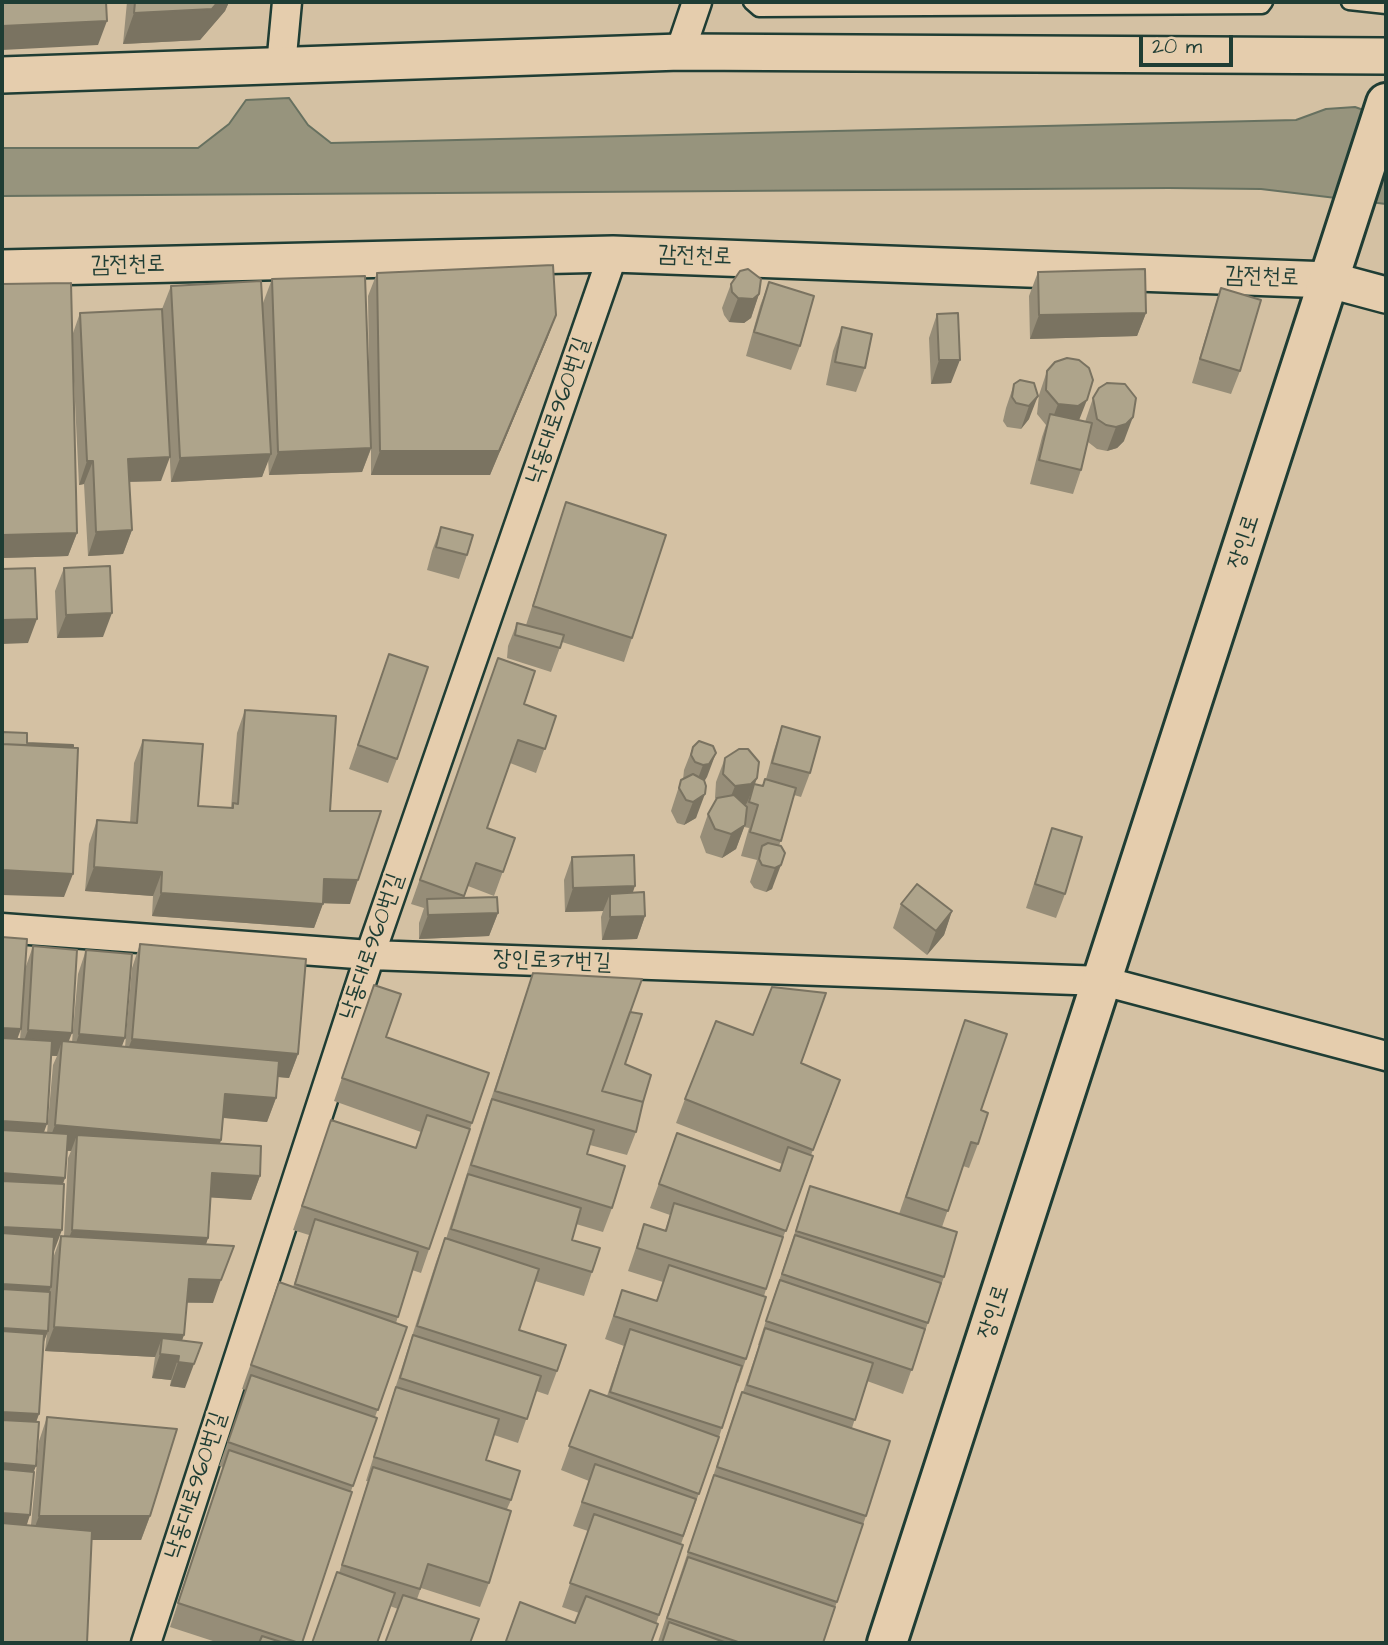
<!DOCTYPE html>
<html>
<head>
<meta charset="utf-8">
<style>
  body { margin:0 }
  #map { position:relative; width:1388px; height:1645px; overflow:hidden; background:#e5cdad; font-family:"Architects Daughter",sans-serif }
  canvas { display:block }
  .frame { position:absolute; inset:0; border:4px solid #1f3d34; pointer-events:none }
  .scale { position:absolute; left:1139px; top:35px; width:94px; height:32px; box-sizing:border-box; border:4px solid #1f3d34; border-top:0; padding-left:9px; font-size:21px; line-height:24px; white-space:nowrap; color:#1f3d34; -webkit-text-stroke:5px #e5cdad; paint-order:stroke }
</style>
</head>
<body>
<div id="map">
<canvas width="1388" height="1645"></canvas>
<div class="frame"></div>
<div class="scale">20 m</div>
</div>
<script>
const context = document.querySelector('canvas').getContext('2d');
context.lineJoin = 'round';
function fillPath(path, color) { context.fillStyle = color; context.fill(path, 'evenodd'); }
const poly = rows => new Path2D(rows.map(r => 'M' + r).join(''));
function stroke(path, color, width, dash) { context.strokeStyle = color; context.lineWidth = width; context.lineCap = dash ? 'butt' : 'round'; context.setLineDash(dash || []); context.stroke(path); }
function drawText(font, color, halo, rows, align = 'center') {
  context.font = font + ' "Architects Daughter","Poor Story",sans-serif'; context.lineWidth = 5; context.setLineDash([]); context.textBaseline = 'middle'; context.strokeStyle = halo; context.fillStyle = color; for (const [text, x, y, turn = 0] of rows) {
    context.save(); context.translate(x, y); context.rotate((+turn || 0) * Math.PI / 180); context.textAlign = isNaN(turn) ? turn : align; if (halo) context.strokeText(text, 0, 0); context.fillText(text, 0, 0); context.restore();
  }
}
const built = poly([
  [2,2,1386,2,1386,1643,2,1643]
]);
const water = poly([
  [289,98,308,125,331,143,1296,120,1326,109,1355,107,1386,118,1386,204,1261,189,1169,188,2,196,2,148,198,148,229,124,246,100,289,98]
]);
const service = poly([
  [751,2,759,9,1262,6,1265,2],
  [1349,2,1386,6]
]);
const minor = poly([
  [680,52,697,2],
  [281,66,287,2],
  [2,928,370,955,1103,981,1386,1056],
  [146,1643,370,955,613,254]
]);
const tertiary = poly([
  [2,75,680,52,1386,56],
  [2,268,613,254,1330,280,1386,295]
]);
const secondary = poly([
  [887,1643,1386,103]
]);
const wall = poly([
  [127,2,229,2,225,11,200,40,123,44],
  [1038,272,1146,313,1137,336,1030,339,1029,296],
  [377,273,556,315,547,339,490,475,371,475,371,449,362,472,269,475,268,459,262,477,171,482,166,381,161,481,129,482,132,530,123,554,88,556,84,484,79,485,73,360,77,533,68,556,2,558,2,284,72,336,80,313,162,309,171,286,263,303,272,279,370,431,368,296],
  [769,282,800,346,791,370,746,356,760,306],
  [731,284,759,294,751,318,744,323,729,322,724,315,722,308],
  [1221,288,1240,371,1231,394,1192,383,1213,312],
  [937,314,951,383,931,384,929,338],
  [842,327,865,368,856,392,826,385,833,351],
  [1047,371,1079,420,1085,422,1093,398,1099,388,1124,441,1117,448,1107,451,1097,449,1088,442,1081,470,1073,494,1030,484,1042,437,1046,425,1037,414,1039,395],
  [1034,383,1029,419,1021,429,1007,427,1003,421,1006,408,1014,384],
  [566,502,632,638,624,662,562,642,551,672,507,658,508,646,517,623,526,625],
  [441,527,467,555,459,579,427,570,432,551],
  [64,568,103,637,57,638,55,591],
  [389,654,397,759,388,783,349,769],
  [498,658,524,704,556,716,536,773,510,763,487,828,515,838,494,896,468,886,464,898,498,913,489,936,419,939,419,923,424,908,411,904],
  [245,710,330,811,350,904,323,903,314,928,152,916,153,896,85,891,89,844,97,820,130,823,134,763,143,740,198,806,231,808,237,733],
  [782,726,810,773,801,797,794,795,779,846,772,889,766,892,754,888,750,882,757,860,741,856,749,828,744,827,736,849,722,858,706,853,700,837,708,814,716,799,715,798,716,782,725,758,757,778,755,784,762,786,765,779,766,779,774,750],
  [693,747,716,753,704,781,696,818,684,825,677,823,671,811,681,780,683,780,684,770],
  [1052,828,1065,894,1056,918,1026,908],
  [572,857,633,893,645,916,637,939,602,940,601,917,603,911,565,912,564,880],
  [901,904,952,911,944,935,927,955,893,928],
  [2,937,25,969,33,946,68,1042,72,1042,78,974,86,950,125,1038,121,1047,125,1047,132,968,140,944,298,1054,289,1078,278,1077,276,1098,267,1122,223,1118,221,1140,220,1143,260,1176,251,1200,211,1197,208,1238,206,1244,213,1303,187,1303,184,1335,182,1340,185,1388,170,1386,171,1380,152,1378,155,1357,45,1351,47,1333,43,1343,39,1414,36,1422,33,1472,27,1525,31,1525,39,1441,47,1417,150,1516,141,1540,91,1540,2,1643],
  [22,1016,20,1039,17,1039],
  [51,1056,57,1056,53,1065,47,1133,44,1133],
  [67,1151,71,1151,68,1158,64,1236,61,1236,52,1261,63,1184,65,1178],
  [533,973,630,1012,625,1064,643,1102,636,1132,627,1155,590,1145,587,1154,612,1208,603,1232,576,1224,572,1240,592,1272,584,1296,535,1281,519,1330,557,1371,548,1395,536,1391,518,1443,494,1435,486,1460,511,1500,507,1509,489,1583,480,1607,421,1588,417,1599,398,1609,390,1606,339,1573,368,1481,366,1481,391,1401,436,1262,445,1238,446,1239,483,1123],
  [374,985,386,1037,489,1073,421,1273,412,1270,396,1323,407,1327,375,1417,377,1418,351,1491,302,1643,219,1643,170,1627,223,1467,219,1466,246,1390,242,1389,271,1306,293,1287,309,1235,293,1230,331,1120,415,1148,421,1132,334,1101],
  [965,1020,981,1110,978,1144,969,1168,963,1166,942,1227,944,1277,903,1394,867,1381,852,1428,866,1516,823,1643,662,1643,658,1642,733,1416,742,1392,743,1392,759,1345,758,1345,810,1186,899,1214],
  [801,1063,832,1103,811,1155,813,1156,777,1254,764,1296,746,1359,738,1383,737,1382,719,1437,681,1544,683,1545,656,1624,651,1643,505,1643,520,1602,575,1623,579,1613,562,1607,588,1531,573,1526,589,1481,561,1470,590,1390,607,1396,624,1346,605,1339,622,1290,656,1301,663,1282,628,1271,644,1224,665,1230,670,1215,650,1208,677,1133,779,1171,782,1164,676,1123,685,1099]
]);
const shadedWall = poly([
  [218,2,229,2,225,11,200,40,123,44,134,13],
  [107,21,98,45,2,50,2,26],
  [759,294,751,318,744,323,729,322,738,298],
  [1146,313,1137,336,1030,339,1039,315],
  [556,315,547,339,490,475,371,475,380,451],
  [939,360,960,360,951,383,931,384],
  [1038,396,1029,419,1021,429,1029,406],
  [1087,400,1078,423,1049,428,1058,404],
  [1133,417,1124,441,1117,448,1107,451,1116,427],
  [371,448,362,472,269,475,278,452],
  [271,454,262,477,171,482,180,458],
  [170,457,161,481,119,482,128,459],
  [87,461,93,461,84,484,79,485],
  [132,530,123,554,88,556,96,532],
  [77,533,68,556,2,558,2,535],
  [112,613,103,637,57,638,66,615],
  [37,619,28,643,2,644,2,620],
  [716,753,707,777,700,788,694,789,703,765],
  [757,778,747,803,742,808,726,809,735,786],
  [705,794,696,818,684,825,693,802],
  [745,825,736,849,722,858,731,834],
  [781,865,772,889,766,892,775,868],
  [94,867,162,872,153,896,85,891],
  [2,870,73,874,64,897,2,895],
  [324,879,358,880,350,904,316,903],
  [635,886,627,910,610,894,603,911,565,912,573,888],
  [161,893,323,904,314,928,152,916],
  [952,911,944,935,927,955,936,931],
  [498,913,489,936,419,939,428,915],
  [645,916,637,939,602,940,610,917],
  [2,1028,21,1029,12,1053,2,1052],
  [28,1030,72,1033,63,1056,62,1041,57,1056,19,1054],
  [79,1034,125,1038,116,1062,71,1058],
  [132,1039,298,1054,289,1078,123,1062],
  [225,1094,276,1098,267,1122,216,1117],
  [2,1121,47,1124,38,1148,2,1145],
  [55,1125,221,1140,213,1163,77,1135,71,1151,46,1149],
  [2,1173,65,1178,56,1201,2,1198],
  [212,1173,260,1176,251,1200,203,1197],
  [2,1227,62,1230,53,1254,2,1251],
  [72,1230,208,1238,200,1262,63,1254],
  [189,1279,221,1280,213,1303,180,1302],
  [2,1284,51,1287,42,1311,2,1308],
  [54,1327,184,1335,176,1356,179,1356,171,1380,152,1378,160,1354,162,1338,155,1357,45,1351],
  [2,1328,48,1331,39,1355,2,1352],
  [202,1343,185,1388,170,1386,178,1362],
  [2,1412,39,1414,30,1438,2,1436],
  [2,1463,36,1466,27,1489,2,1487],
  [2,1513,30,1515,22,1539,2,1537],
  [39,1516,150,1516,141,1540,30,1540]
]);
const building = poly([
  [2,2,106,2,107,21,2,26,2,2],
  [135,2,218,2,212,9,134,13,135,2],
  [553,265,556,315,499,451,380,451,377,273,553,265],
  [748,269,761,279,759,294,753,299,738,298,732,292,731,284,740,271,748,269],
  [1145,269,1146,313,1039,315,1038,272,1145,269],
  [365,276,371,448,278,452,272,279,365,276],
  [261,281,271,454,180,458,171,286,261,281],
  [769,282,814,296,800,346,754,332,769,282],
  [71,283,77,533,2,535,2,284,71,283],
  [1221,288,1261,300,1240,371,1200,359,1221,288],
  [162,309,170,457,128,459,132,530,96,532,93,461,87,461,80,313,162,309],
  [958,313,960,360,939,360,937,314,958,313],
  [842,327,872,334,865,368,835,362,842,327],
  [1067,358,1079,360,1089,368,1093,380,1087,400,1078,406,1058,404,1046,390,1047,371,1055,362,1067,358],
  [1020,380,1034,383,1038,396,1029,406,1016,403,1012,397,1014,384,1020,380],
  [1107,383,1125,384,1136,398,1133,417,1126,424,1116,427,1106,425,1097,419,1093,398,1099,388,1107,383],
  [1050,414,1092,423,1081,470,1039,460,1050,414],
  [566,502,666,535,632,638,533,606,566,502],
  [441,527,473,535,467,555,436,547,441,527],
  [110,566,112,613,66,615,64,568,110,566],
  [35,568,37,619,2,620,2,569,35,568],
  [517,623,564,635,560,648,515,635,517,623],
  [389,654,428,667,397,759,358,745,389,654],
  [498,658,535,671,524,704,556,716,545,749,518,740,487,828,515,838,503,872,476,863,464,896,420,880,498,658],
  [245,710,336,716,330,811,381,811,358,880,324,879,323,904,161,893,162,872,94,867,97,820,137,823,143,740,203,744,198,806,233,808,233,803,238,804,245,710],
  [782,726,820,737,810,773,772,763,782,726],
  [2,732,27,733,27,743,73,745,73,747,2,744,2,732],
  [699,741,713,746,716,753,709,764,703,765,695,762,691,755,693,747,699,741],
  [2,744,78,748,73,874,2,870,2,744],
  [739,749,748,749,759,762,757,778,751,784,735,786,723,774,725,758,739,749],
  [693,774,704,780,706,786,705,794,693,802,686,800,679,788,681,780,693,774],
  [765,779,796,788,781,841,750,832,758,805,749,802,754,784,763,786,765,779],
  [734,795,747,807,745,825,731,834,715,829,708,814,717,798,734,795],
  [1052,828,1082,837,1065,894,1035,884,1052,828],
  [768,843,781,846,785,853,781,865,775,868,762,865,759,859,762,846,768,843],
  [634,855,635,886,573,888,572,857,634,855],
  [917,884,952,911,936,931,901,904,917,884],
  [644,892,645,916,610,917,610,894,644,892],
  [497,897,498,913,428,915,427,899,497,897],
  [2,937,27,939,21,1029,2,1028,2,937],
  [140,944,306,959,298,1054,132,1039,140,944],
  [33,946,77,950,72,1033,28,1030,33,946],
  [86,950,132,954,125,1038,79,1034,86,950],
  [533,973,642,979,602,1091,643,1102,636,1132,495,1091,533,973],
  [374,985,401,994,386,1037,489,1073,472,1123,342,1078,374,985],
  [772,987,826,993,801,1063,840,1080,813,1150,685,1099,716,1021,753,1035,772,987],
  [630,1012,642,1014,625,1064,651,1075,643,1102,602,1091,630,1012],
  [965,1020,1007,1034,981,1110,988,1113,978,1144,971,1142,948,1211,906,1197,965,1020],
  [2,1038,52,1041,47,1124,2,1121,2,1038],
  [62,1041,279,1061,276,1098,225,1094,221,1140,55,1125,62,1041],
  [492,1099,594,1130,587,1154,625,1166,612,1208,471,1165,492,1099],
  [427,1115,470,1129,429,1249,302,1206,331,1120,416,1148,427,1115],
  [2,1130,68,1134,65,1178,2,1173,2,1130],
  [677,1133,780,1171,788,1147,813,1156,786,1231,659,1184,677,1133],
  [77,1135,261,1146,260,1176,212,1173,208,1238,72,1230,77,1135],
  [468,1174,581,1208,572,1240,600,1248,592,1272,451,1229,468,1174],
  [2,1181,64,1184,62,1230,2,1227,2,1181],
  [810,1186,957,1232,944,1277,796,1231,810,1186],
  [674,1203,783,1237,766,1289,637,1248,644,1224,666,1231,674,1203],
  [315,1219,418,1252,398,1317,295,1284,315,1219],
  [2,1233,54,1237,51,1287,2,1284,2,1233],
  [795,1235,941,1283,928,1323,782,1274,795,1235],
  [61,1236,234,1246,221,1280,189,1279,184,1335,54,1327,61,1236],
  [445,1238,539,1269,519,1330,566,1345,557,1371,417,1326,445,1238],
  [669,1265,766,1297,746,1359,614,1316,622,1290,657,1301,669,1265],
  [780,1280,925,1329,912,1370,766,1321,780,1280],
  [279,1282,407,1327,378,1410,251,1365,279,1282],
  [2,1289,50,1292,48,1331,2,1328,2,1289],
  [765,1328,873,1363,855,1420,747,1385,765,1328],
  [630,1329,742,1366,722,1428,610,1392,630,1329],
  [2,1331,44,1334,39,1414,2,1412,2,1331],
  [413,1335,541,1376,527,1419,400,1378,413,1335],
  [162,1338,202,1343,194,1364,178,1362,179,1356,160,1354,162,1338],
  [251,1375,377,1418,353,1486,228,1442,251,1375],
  [396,1387,499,1419,486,1460,520,1471,511,1500,374,1457,396,1387],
  [590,1390,719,1437,699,1494,569,1446,590,1390],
  [742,1392,890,1441,866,1516,717,1467,742,1392],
  [47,1417,177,1429,150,1516,39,1516,47,1417],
  [2,1420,39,1422,36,1466,2,1463,2,1420],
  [229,1450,352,1492,302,1643,299,1643,178,1603,229,1450],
  [595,1464,696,1499,683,1536,582,1502,595,1464],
  [373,1467,511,1511,489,1583,428,1564,420,1589,342,1565,373,1467],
  [2,1469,34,1472,30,1515,2,1513,2,1469],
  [714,1475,863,1524,837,1602,688,1552,714,1475],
  [594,1514,683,1545,659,1615,570,1583,594,1514],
  [2,1523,92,1531,87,1643,2,1643,2,1523],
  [688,1557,835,1607,823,1643,741,1643,667,1618,688,1557],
  [337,1572,395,1593,377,1643,312,1643,337,1572],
  [403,1595,479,1619,470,1643,385,1643,403,1595],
  [586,1596,658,1624,651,1643,512,1643,506,1641,520,1602,575,1623,586,1596],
  [669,1622,727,1643,662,1643,669,1622],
  [262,1636,284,1643,259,1643,262,1636]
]);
const streetNames = [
  ["감전천로",695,257,2],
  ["감전천로",128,266,-1],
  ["감전천로",1262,278,2],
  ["낙동대로960번길",559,411,-71],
  ["장인로",1245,542,-72],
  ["낙동대로960번길",373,947,-71],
  ["장인로37번길",552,962,2],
  ["장인로",995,1312,-72],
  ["낙동대로960번길",197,1486,-72]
];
fillPath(built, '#d4c1a3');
fillPath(water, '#97947d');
stroke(water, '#677160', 2);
stroke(service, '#1f3d34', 19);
stroke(minor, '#1f3d34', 33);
stroke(tertiary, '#1f3d34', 40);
stroke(secondary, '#1f3d34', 44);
stroke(service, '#e5cdad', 14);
stroke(minor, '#e5cdad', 28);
stroke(tertiary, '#e5cdad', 35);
stroke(secondary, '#e5cdad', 38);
fillPath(wall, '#968d78');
fillPath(shadedWall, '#7a7361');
fillPath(building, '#aea48b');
stroke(building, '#7a7361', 2);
drawText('23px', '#1f3d34', '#e5cdad', streetNames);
</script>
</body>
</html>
